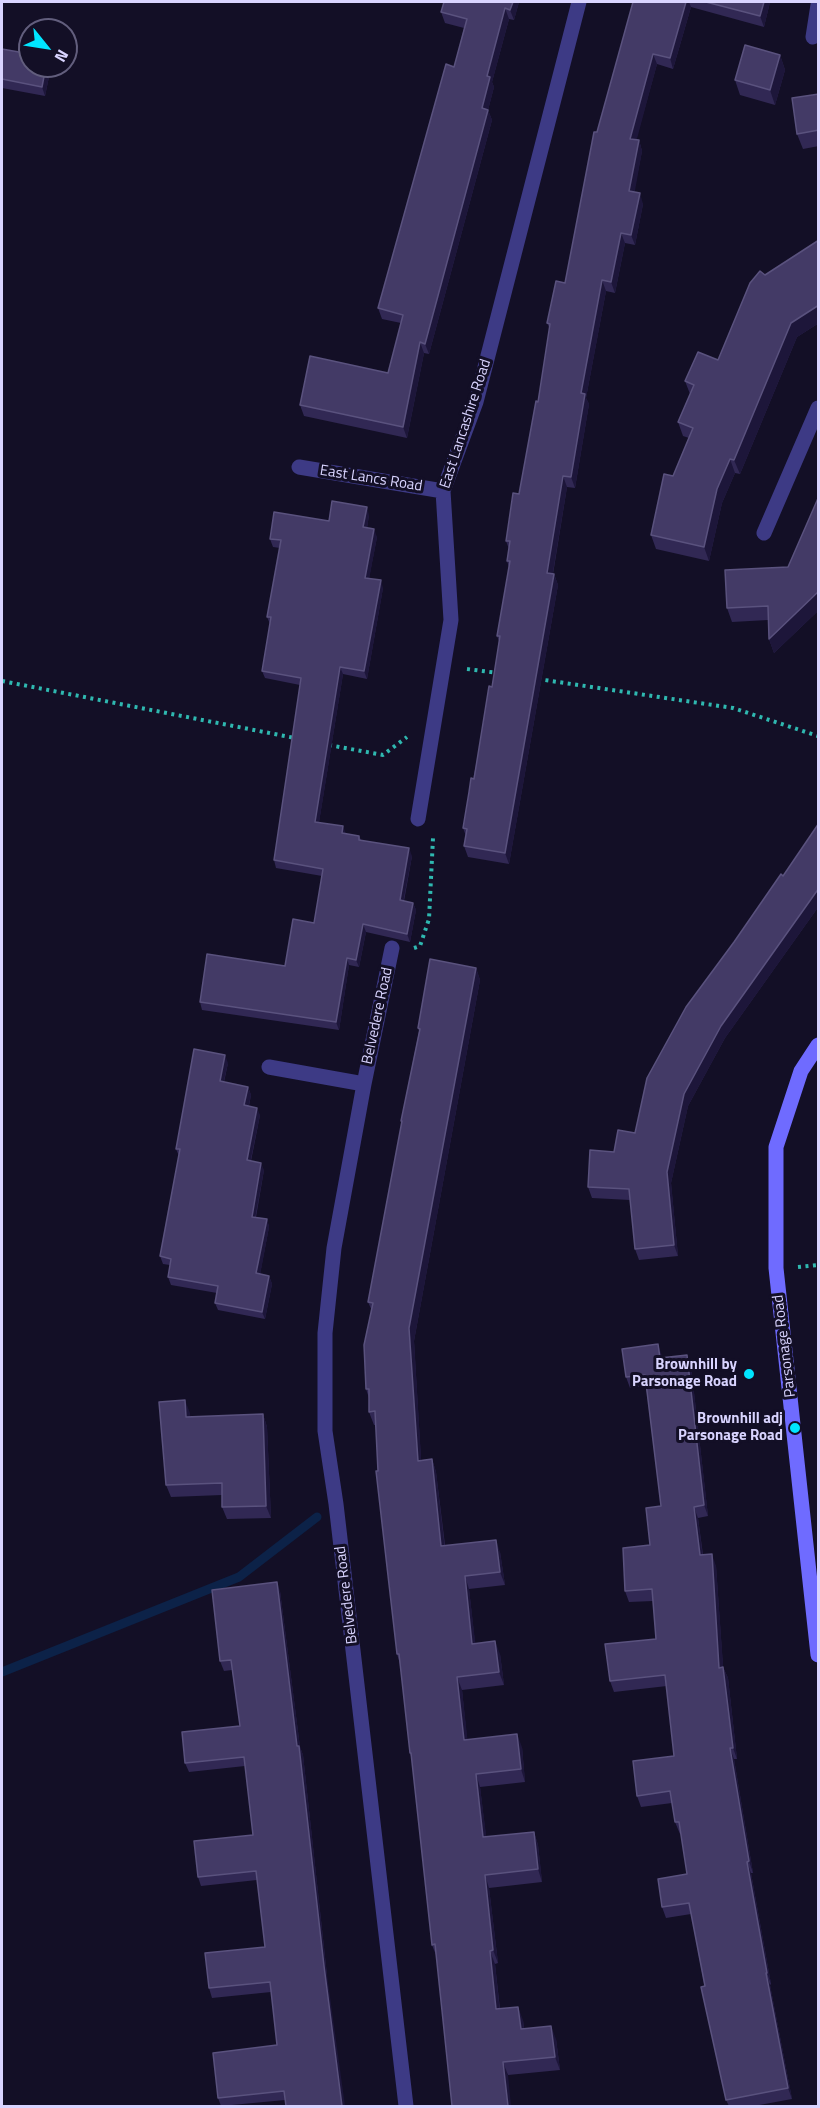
<!DOCTYPE html>
<html>
<head>
<meta charset="utf-8">
<style>
  body { margin:0 }
  #map { position:relative; width:820px; height:2108px; overflow:hidden; background:#130f26; font-family:"Titillium Web",sans-serif }
  canvas { display:block }
  .frame { position:absolute; inset:0; border:3px solid #d9d4ff; pointer-events:none }
  .north { position:absolute; left:18px; top:18px; width:60px; height:60px; box-sizing:border-box; background:#130f26; border:2px solid #625e7d; border-radius:50%; rotate:120deg; font-size:16px; font-weight:700; line-height:24px; text-align:center; color:#d9d4ff }
  .north::after { content:''; display:block; margin:auto; width:21px; height:27px; background:#00e5ff; clip-path:polygon(50% 0,100% 100%,50% 72%,0 100%) }
</style>
</head>
<body>
<div id="map">
<canvas width="820" height="2108"></canvas>
<div class="frame"></div>
<div class="north">N</div>
</div>
<script>
const context = document.querySelector('canvas').getContext('2d');
context.lineJoin = 'round';
const poly = rows => new Path2D(rows.map(r => 'M' + r).join(''));
function stroke(path, color, width, dash) { context.strokeStyle = color; context.lineWidth = width; context.lineCap = dash ? 'butt' : 'round'; context.setLineDash(dash || []); context.stroke(path); }
function fillPath(path, color) { context.fillStyle = color; context.fill(path, 'evenodd'); }
function drawText(font, color, halo, rows, align = 'center') {
  context.font = font + ' "Titillium Web",sans-serif'; context.lineWidth = 6; context.setLineDash([]); context.textBaseline = 'middle'; context.strokeStyle = halo; context.fillStyle = color; for (const [text, x, y, turn = 0] of rows) {
    context.save(); context.translate(x, y); context.rotate((+turn || 0) * Math.PI / 180); context.textAlign = isNaN(turn) ? turn : align; if (halo) context.strokeText(text, 0, 0); context.fillText(text, 0, 0); context.restore();
  }
}
const stream = poly([
  [2,1672,239,1577,317,1517]
]);
const path = poly([
  [467,669,498,673],
  [538,679,733,708,818,736],
  [2,681,295,738],
  [329,745,383,755,407,737],
  [414,948,420,946,429,919,433,838],
  [798,1267,818,1265]
]);
const street = poly([
  [813,37,818,5],
  [299,467,443,491],
  [764,533,818,408],
  [418,819,451,620,443,491,476,402,579,2],
  [392,948,364,1084,334,1248,325,1333,325,1431,336,1504,406,2106],
  [269,1067,364,1084]
]);
const secondary = poly([
  [818,1045,801,1071,776,1147,776,1268,818,1655]
]);
const wall = poly([
  [519,2,514,20,509,19,492,82,494,87,488,110,492,120,429,354,424,353,407,438,304,416,300,405,388,373,401,323,382,319,378,308,454,67,464,28,445,23,441,12],
  [633,2,770,2,764,27,691,7,673,69,657,64,636,140,639,140,642,151,634,192,643,204,635,245,625,243,615,293,606,291,586,398,589,404,575,488,567,487,553,574,554,574,558,585,509,864,468,857,464,846,466,836,463,828,492,687,499,641,497,636,509,567,507,561,509,549,506,541,519,494,538,402,550,329,547,323,565,283,597,132],
  [2,49,51,67,45,96,2,88],
  [780,55,785,70,775,105,740,95,735,80],
  [819,94,819,146,803,149,797,134],
  [819,240,819,323,797,337,740,474,735,473,722,503,709,561,656,549,651,535,673,476,689,438,683,436,678,422,690,394,685,381,718,360,765,275],
  [819,496,819,610,774,653,769,639,768,620,732,622,727,608,788,567],
  [369,515,367,528,377,537,369,578,383,588,367,679,343,674,319,822,346,834,359,836,361,840,412,856,404,901,413,903,416,910,410,942,366,932,359,967,349,965,339,1030,202,1010,200,1002,285,966,314,923,322,876,276,868,274,860,300,685,265,678,262,671,270,624,267,617,280,548,273,547,270,539,329,521],
  [819,823,819,906,725,1038,688,1106,671,1183,678,1256,639,1260,635,1249,630,1200,592,1198,588,1187,614,1152,635,1133,783,876],
  [476,968,480,980,414,1341,421,1460,432,1459,436,1472,445,1545,500,1552,505,1585,469,1589,475,1643,500,1654,504,1685,462,1690,467,1739,522,1747,525,1782,480,1787,486,1837,534,1832,538,1845,542,1882,489,1888,498,1963,495,1964,500,2009,523,2020,524,2029,556,2039,560,2070,508,2075,436,1955,432,1945,412,1760,410,1753,400,1664,397,1654,378,1471,376,1425,374,1425,369,1412,369,1398,366,1389,372,1311,368,1302,402,1124,401,1121,419,1031,418,1028],
  [228,1063,224,1082,248,1087,251,1095,249,1106,260,1115,251,1161,264,1170,256,1217,267,1219,269,1227,260,1274,269,1276,272,1284,265,1319,218,1310,215,1303,217,1293,171,1285,168,1277,170,1265,163,1264,160,1256,179,1156,176,1149],
  [662,1356,662,1358,691,1366,708,1516,698,1518,703,1555,716,1566,723,1667,728,1678,737,1759,734,1759,753,1873,751,1873,771,1984,770,1985,792,2099,754,2106,729,2106,726,2100,691,1914,666,1918,662,1907,687,1874,681,1833,680,1834,675,1822,672,1803,641,1807,637,1796,674,1756,667,1686,614,1692,610,1681,656,1639,653,1601,629,1602,625,1591,650,1545,661,1506,646,1386,630,1388,626,1377],
  [190,1413,190,1417,263,1414,267,1427,271,1518,227,1519,222,1507,222,1495,171,1497,166,1485],
  [280,1591,300,1747,303,1755,327,1975,285,2100,221,2106,218,2098,277,2045,271,1992,212,1998,209,1988,265,1947,257,1880,201,1886,198,1877,253,1835,245,1766,189,1772,185,1763,240,1726,232,1670,224,1671,220,1661]
]);
const shadedWall = poly([
  [513,2,519,2,514,20,510,10],
  [686,2,689,2,691,7,673,69,670,58],
  [764,2,770,2,764,27,760,16],
  [505,8,509,19,492,82,494,87,486,118,482,108,487,76],
  [653,54,657,64,634,150,630,139],
  [780,55,785,70,775,105,770,90],
  [46,66,51,66,51,67,45,96,42,87],
  [488,110,492,120,429,354,425,344],
  [639,140,642,151,633,202,629,191],
  [640,193,643,204,635,245,631,235],
  [621,233,625,243,615,293,611,282],
  [602,280,606,291,586,398,589,404,575,488,571,477,581,393],
  [819,305,819,323,797,337,740,474,734,460,791,323],
  [420,342,424,353,407,438,403,427],
  [730,459,735,473,722,503,709,561,704,547,717,489],
  [563,476,567,487,551,584,547,573],
  [367,507,369,515,366,535,363,527],
  [374,529,377,537,368,585,365,578],
  [554,574,558,585,509,864,505,853],
  [381,580,383,588,367,679,364,671],
  [819,591,819,610,774,653,769,639],
  [340,667,343,674,318,829,315,822],
  [343,826,346,834,345,841,342,833],
  [409,848,412,856,402,908,400,900],
  [819,888,819,906,725,1038,688,1106,671,1183,678,1256,674,1245,667,1172,684,1094,721,1026],
  [413,903,416,910,410,942,407,934],
  [363,924,366,932,359,967,356,960],
  [347,958,349,965,339,1030,336,1022],
  [476,968,480,980,414,1341,422,1474,418,1461,409,1328],
  [225,1055,228,1063,222,1089,220,1081],
  [248,1087,251,1095,247,1113,244,1105],
  [257,1108,260,1115,249,1168,247,1160],
  [261,1163,264,1170,254,1224,252,1217],
  [267,1219,269,1227,259,1281,256,1273],
  [269,1276,272,1284,265,1319,262,1312],
  [658,1344,662,1356,664,1369,660,1358],
  [687,1355,691,1366,708,1516,704,1505],
  [185,1400,190,1413,191,1429,186,1417],
  [263,1414,267,1427,271,1518,266,1506],
  [432,1459,436,1472,446,1558,441,1546],
  [694,1507,698,1518,704,1567,700,1555],
  [496,1540,500,1552,505,1585,500,1572],
  [712,1554,716,1566,724,1679,719,1668],
  [465,1576,469,1589,477,1657,472,1644],
  [277,1582,280,1591,300,1747,303,1755,327,1975,345,2106,342,2106,324,1966],
  [495,1641,500,1654,504,1685,499,1672],
  [723,1667,728,1678,737,1759,733,1748],
  [457,1677,462,1690,469,1753,464,1740],
  [517,1734,522,1747,525,1782,521,1769],
  [730,1748,734,1759,753,1873,749,1861],
  [476,1774,480,1787,488,1850,483,1837],
  [534,1832,538,1845,542,1882,538,1869],
  [747,1862,751,1873,771,1984,767,1973],
  [485,1875,489,1888,498,1963,493,1950],
  [490,1951,495,1964,501,2022,496,2009],
  [766,1973,770,1985,792,2099,788,2088],
  [518,2007,523,2020,525,2042,521,2029],
  [551,2026,556,2039,560,2070,555,2057],
  [503,2062,508,2075,511,2106,508,2106]
]);
const building = poly([
  [444,2,513,2,510,10,505,8,487,76,490,77,482,108,488,110,425,344,420,342,403,427,300,405,310,356,388,373,403,315,378,308,446,64,454,67,467,19,441,12,444,2],
  [633,2,686,2,670,58,653,54,630,139,639,140,629,191,640,193,631,235,621,233,611,282,602,280,581,393,585,394,571,477,563,476,547,573,554,574,505,853,464,846,467,829,463,828,469,792,471,778,474,779,489,686,492,687,500,636,497,636,510,561,507,561,510,541,506,541,513,493,519,494,536,401,538,402,550,324,547,323,556,281,565,283,594,132,597,132,633,2],
  [706,2,764,2,760,16,706,2],
  [745,45,780,55,770,90,735,80,745,45],
  [2,49,30,54,30,66,46,66,42,87,2,79,2,49],
  [819,94,819,130,797,134,792,98,819,94],
  [819,240,819,305,791,323,734,460,730,459,717,489,704,547,651,535,664,474,673,476,693,428,678,422,694,385,685,381,698,352,718,360,750,283,760,271,765,275,819,240],
  [819,496,819,591,769,639,768,606,727,608,725,570,788,567,819,496],
  [332,501,367,507,363,527,374,529,365,578,381,580,364,671,340,667,315,822,343,826,342,833,359,836,359,840,409,848,400,900,413,903,407,934,363,924,356,960,347,958,336,1022,200,1002,207,954,285,966,293,919,314,923,323,869,274,860,301,678,262,671,271,617,267,617,281,540,270,539,274,512,329,521,332,501],
  [819,823,819,888,721,1026,684,1094,667,1172,674,1245,635,1249,629,1189,588,1187,590,1150,614,1152,618,1130,635,1133,647,1078,686,1007,734,942,781,874,783,876,819,823],
  [430,959,476,968,409,1328,418,1461,432,1459,441,1546,496,1540,500,1572,465,1576,472,1644,495,1641,499,1672,457,1677,464,1740,517,1734,521,1769,476,1774,483,1837,534,1832,538,1869,485,1875,493,1950,490,1951,496,2009,518,2007,521,2029,551,2026,555,2057,503,2062,508,2106,452,2106,435,1944,432,1945,411,1753,410,1753,399,1654,397,1654,376,1471,378,1471,375,1411,369,1412,369,1389,366,1389,364,1345,373,1303,368,1302,402,1121,401,1121,420,1029,418,1028,430,959],
  [194,1049,225,1055,220,1081,248,1087,244,1105,257,1108,247,1160,261,1163,252,1217,267,1219,256,1273,269,1276,262,1312,215,1303,218,1286,168,1277,171,1259,160,1256,180,1149,176,1149,194,1049],
  [658,1344,660,1358,687,1355,704,1505,694,1507,700,1555,712,1554,719,1668,723,1667,733,1748,730,1748,749,1861,747,1862,767,1973,766,1973,788,2088,726,2100,701,1987,705,1986,689,1903,662,1907,658,1879,687,1874,679,1822,675,1822,670,1791,637,1796,633,1761,674,1756,665,1675,610,1681,605,1644,656,1639,652,1589,625,1591,623,1548,650,1545,646,1508,661,1506,645,1375,626,1377,622,1349,658,1344],
  [185,1400,186,1417,263,1414,266,1506,222,1507,222,1483,166,1485,159,1402,185,1400],
  [277,1582,297,1746,299,1746,324,1966,342,2106,286,2106,284,2091,218,2098,213,2053,277,2045,270,1982,209,1988,205,1953,265,1947,256,1871,198,1877,194,1841,253,1835,244,1757,185,1763,182,1732,240,1726,231,1660,220,1661,212,1590,277,1582]
]);
const markers = [
  [749,1374,6,"#00e5ff"],
  [795,1428,6,"#00e5ff"]
];
const streetNames = [
  ["East Lancashire Road",466,424,-72],
  ["East Lancs Road",371,479,9],
  ["Belvedere Road",378,1016,-78],
  ["Parsonage Road",785,1346,-97],
  ["Belvedere Road",347,1595,-97]
];
const poiNames = [
  ["Brownhill by",737,1365],
  ["Parsonage Road",737,1382],
  ["Brownhill adj",783,1419],
  ["Parsonage Road",783,1436]
];
stroke(stream, '#0c2248', 9);
stroke(path, '#2fb8b0', 4, [3, 4.5]);
stroke(street, '#3d3a85', 15);
stroke(secondary, '#6f6bff', 15);
fillPath(wall, '#312854');
fillPath(shadedWall, '#1d163a');
fillPath(building, '#433a66');
stroke(building, '#5a527e', 1.5);
for (const [x, y, r, color] of markers) { const dot = new Path2D(); dot.arc(x, y, r, 0, 2 * Math.PI); context.fillStyle = color; context.fill(dot); stroke(dot, '#130f26', 2); }
drawText('15px', '#d9d4ff', '#130f26', streetNames);
drawText('bold 15px', '#d9d4ff', '#130f26', poiNames, 'right');
</script>
</body>
</html>
